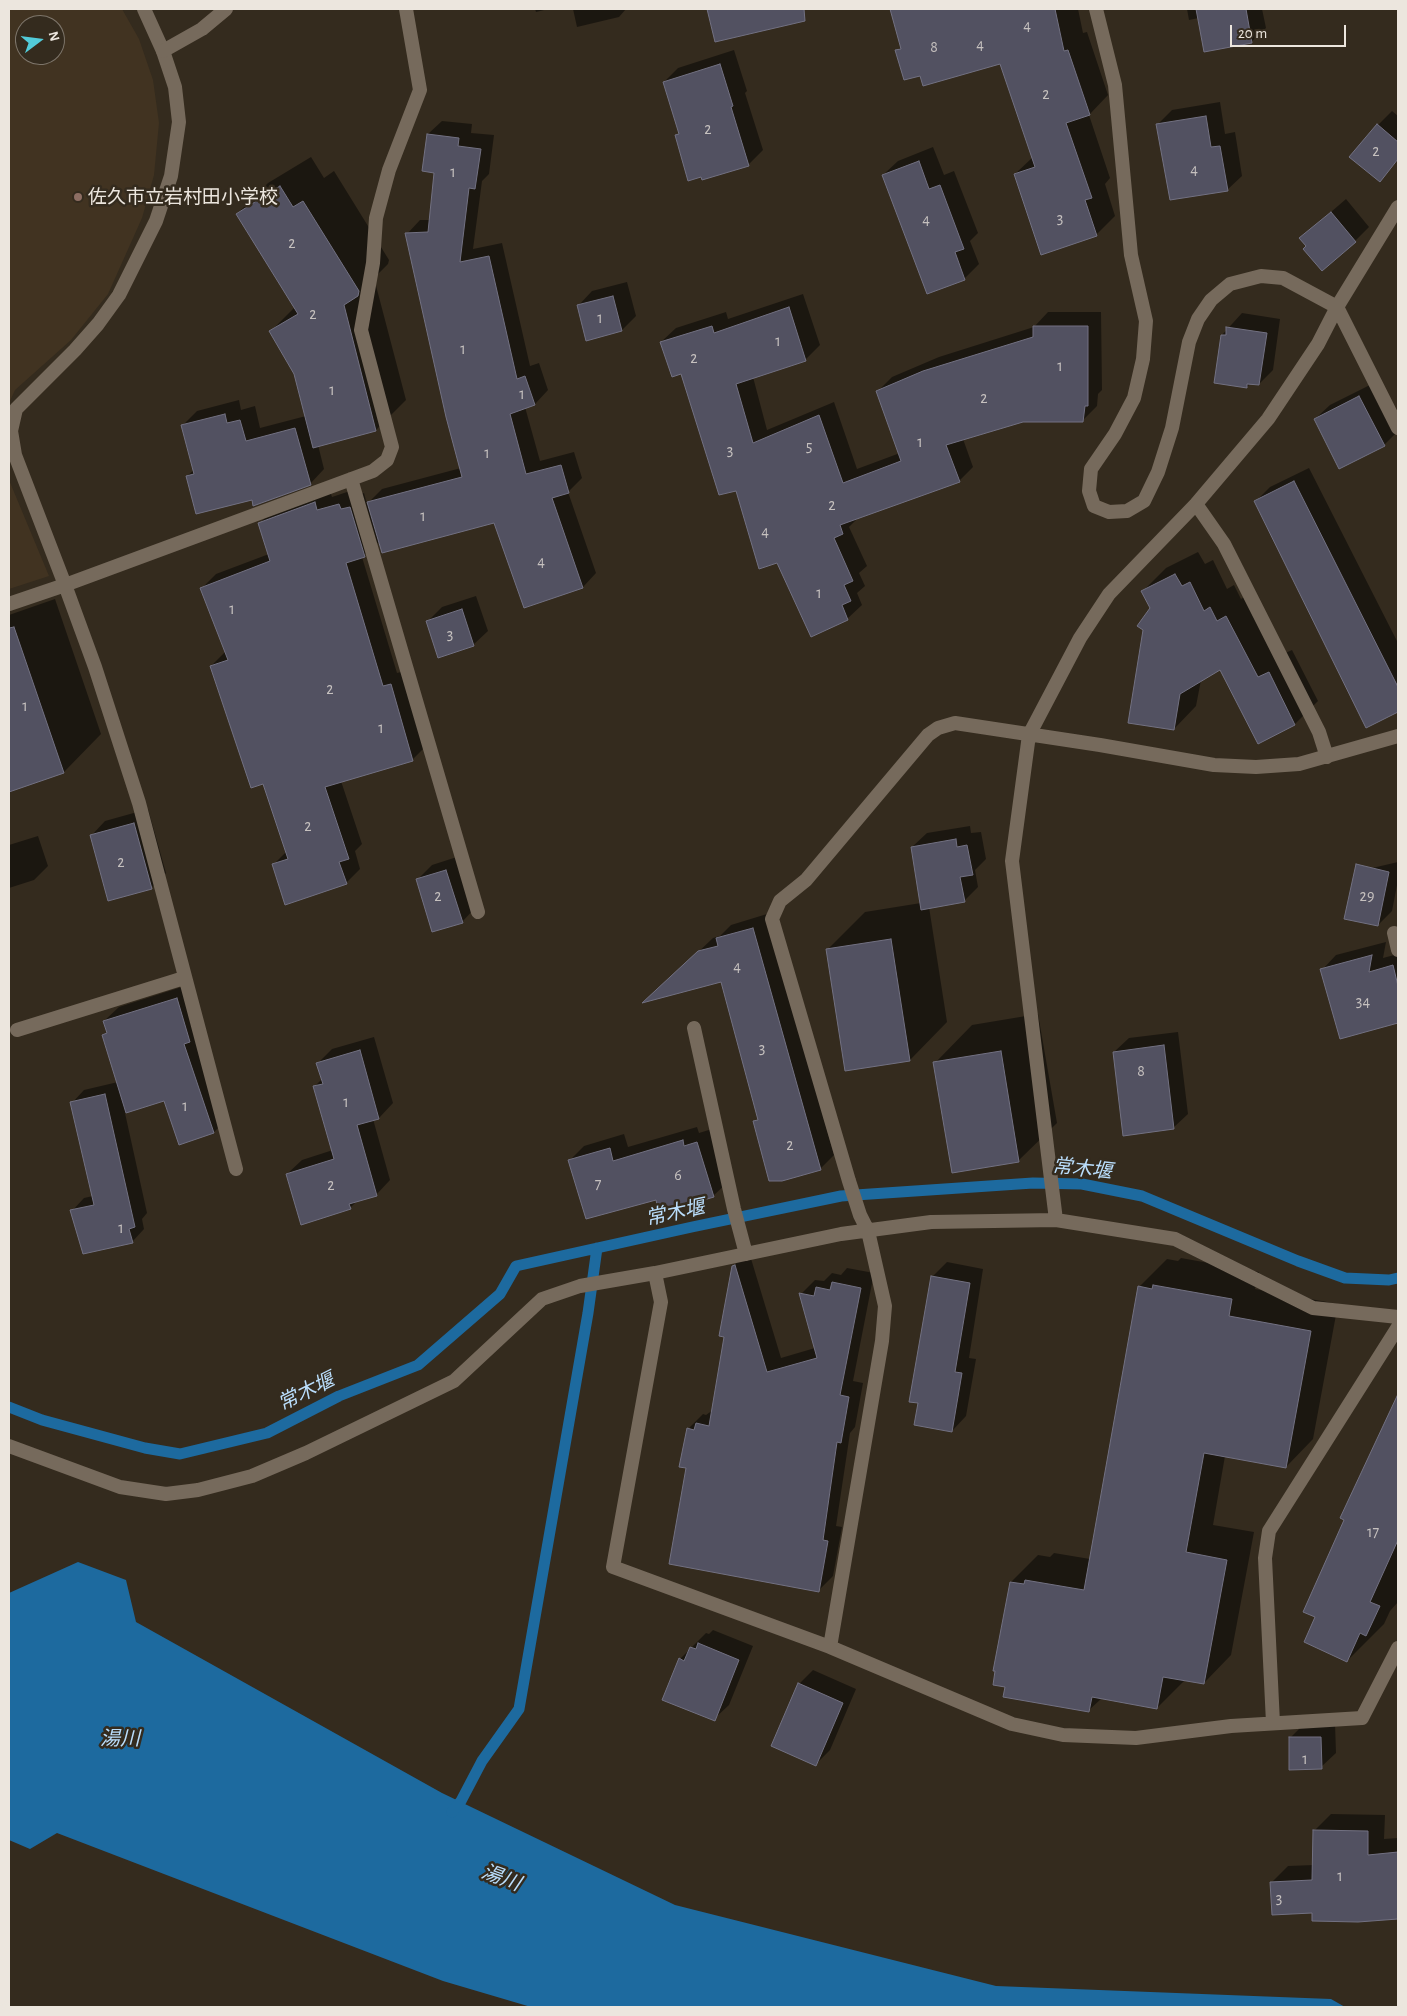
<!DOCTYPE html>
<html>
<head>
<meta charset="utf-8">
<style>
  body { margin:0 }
  #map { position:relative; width:1407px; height:2016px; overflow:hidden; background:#342b1e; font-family:"Alegreya Sans",sans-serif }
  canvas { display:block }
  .frame { position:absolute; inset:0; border:10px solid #ece6de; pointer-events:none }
  .north { position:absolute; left:15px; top:15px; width:50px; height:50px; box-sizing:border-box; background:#342b1e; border:1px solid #7e766b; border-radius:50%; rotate:75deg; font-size:14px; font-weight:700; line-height:20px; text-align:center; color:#ece6de }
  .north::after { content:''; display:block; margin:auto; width:18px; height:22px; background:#52cbd9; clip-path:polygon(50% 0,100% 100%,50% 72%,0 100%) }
  .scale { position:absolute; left:1230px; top:25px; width:116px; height:22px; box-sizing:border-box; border:2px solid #ece6de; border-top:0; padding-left:6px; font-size:15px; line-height:18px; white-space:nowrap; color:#ece6de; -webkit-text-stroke:4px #342b1e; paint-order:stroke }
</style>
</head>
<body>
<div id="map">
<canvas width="1407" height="2016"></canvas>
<div class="frame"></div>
<div class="north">N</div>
<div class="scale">20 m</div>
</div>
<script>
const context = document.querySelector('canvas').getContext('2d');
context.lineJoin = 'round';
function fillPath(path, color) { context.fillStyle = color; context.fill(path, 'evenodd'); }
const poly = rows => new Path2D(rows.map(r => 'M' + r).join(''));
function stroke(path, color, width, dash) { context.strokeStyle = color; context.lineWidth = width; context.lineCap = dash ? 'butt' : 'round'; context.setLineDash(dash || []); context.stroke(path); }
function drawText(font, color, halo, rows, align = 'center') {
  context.font = font + ' "Alegreya Sans","Noto Sans JP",sans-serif'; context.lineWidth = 5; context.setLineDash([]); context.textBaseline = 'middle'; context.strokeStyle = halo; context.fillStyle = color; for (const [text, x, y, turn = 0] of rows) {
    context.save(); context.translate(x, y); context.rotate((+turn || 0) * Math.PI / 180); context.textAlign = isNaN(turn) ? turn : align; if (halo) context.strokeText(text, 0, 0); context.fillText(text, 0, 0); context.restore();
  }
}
const built = poly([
  [9,9,122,9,139,39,153,80,159,123,154,175,142,218,108,294,71,340,15,390,9,403],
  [25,25,55,25,55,55,25,55],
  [9,480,49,576,9,589]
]);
const water = poly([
  [78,1562,126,1580,136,1622,442,1793,675,1905,996,1986,1331,1999,1345,2007,531,2007,443,1981,57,1833,30,1849,9,1840,9,1593]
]);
const shadow = poly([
  [535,9,548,9,536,12],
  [573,9,626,9,619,17,577,27],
  [708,9,800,9,716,41],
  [892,9,1078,9,1083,33,1087,32,1108,95,1089,115,1110,178,1105,184,1115,216,1096,235,1015,174,1033,157,1001,63,921,74,897,51,902,46],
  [1187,9,1262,9,1266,28,1251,42,1199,18,1189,20],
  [734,50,747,91,745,93,763,150,749,164,703,179,676,136,680,132,664,82,678,68],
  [1220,102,1225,134,1235,132,1242,176,1227,190,1158,124,1172,110],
  [1392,111,1398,116,1398,160,1380,180,1378,125],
  [442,121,472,124,471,133,494,135,489,174,482,181,473,249,502,243,530,366,539,363,548,390,535,404,525,407,540,461,574,452,582,478,568,492,596,573,583,587,525,607,495,521,380,541,362,557,397,673,405,671,426,746,412,760,341,781,362,844,355,851,360,869,346,883,273,865,287,851,264,782,211,666,226,651,202,588,216,574,269,554,260,523,274,509,329,488,332,497,353,490,355,496,364,493,367,504,382,489,461,468,407,234,420,220,430,220,436,172,428,134],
  [933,147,944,175,954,171,978,233,970,241,979,264,964,279,883,175,898,161],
  [311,157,324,178,334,171,389,260,388,264,374,278,406,400,376,430,318,445,324,469,310,484,252,498,187,476,194,470,182,426,197,411,239,400,241,410,255,406,260,428,306,416,295,374,270,332,295,307,237,214,268,183],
  [1346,199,1369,227,1355,241,1307,246,1301,238],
  [627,282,636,316,622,330,578,306,592,291],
  [803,294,820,345,805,360,753,377,767,430,834,402,857,469,900,453,878,391,892,377,939,357,1034,327,1048,312,1101,312,1102,390,1098,394,1097,406,1082,421,1023,420,963,439,973,467,959,481,857,519,849,527,867,566,859,573,865,586,857,593,862,605,847,619,778,562,736,489,682,373,661,342,676,328,726,312,728,319],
  [1242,313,1280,319,1273,370,1259,384,1251,383,1247,387,1222,335],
  [1374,383,1398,431,1384,445,1315,419,1330,405],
  [1309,468,1398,643,1398,711,1367,726,1256,501,1270,487],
  [1198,552,1205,564,1213,560,1227,589,1234,585,1241,599,1249,594,1281,655,1292,650,1318,701,1295,724,1258,742,1220,668,1201,680,1196,706,1174,729,1151,608,1143,591,1166,568],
  [476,596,488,631,473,645,427,622,442,607],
  [55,599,101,734,64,772,12,790,9,781,9,615],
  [148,809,166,873,151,888,91,836,105,821],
  [970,826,971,833,981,832,986,859,975,870,978,887,964,901,929,907,947,1022,910,1060,827,950,865,912,921,903,912,847,927,833],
  [38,836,48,866,34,880,9,888,9,845],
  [460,856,476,907,462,922,418,879,432,865],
  [1398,862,1398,880,1392,911,1378,925,1368,869],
  [767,914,834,1155,820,1169,755,1122,759,1118,722,981,658,990,713,938,720,936,731,925],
  [1386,942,1383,958,1398,954,1398,1021,1340,1037,1322,970,1336,955],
  [191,984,228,1118,214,1132,164,1100,125,1113,147,1213,142,1219,144,1229,132,1242,72,1211,84,1198,93,1196,72,1103,84,1090,118,1082,103,1035,108,1031,104,1021,119,1007],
  [1038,1014,1057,1123,1019,1160,953,1171,935,1063,972,1025],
  [1178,1032,1188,1114,1173,1128,1114,1052,1129,1038],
  [374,1037,393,1103,379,1118,373,1119,390,1180,376,1195,358,1200,350,1208,287,1174,302,1160,333,1150,315,1086,322,1079,318,1063,332,1049],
  [697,1127,699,1133,712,1129,728,1182,713,1196,570,1160,584,1146,624,1134,628,1147],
  [749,1252,781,1358,815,1348,801,1294,815,1280,824,1281,832,1273,841,1275,847,1268,874,1273,853,1381,863,1383,855,1427,850,1433,836,1526,842,1527,833,1576,819,1590,688,1467,688,1429,703,1414,706,1415,713,1410,725,1336,733,1266],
  [1181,1258,1259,1272,1255,1289,1338,1304,1313,1439,1286,1467,1225,1456,1213,1525,1254,1532,1231,1655,1204,1683,1185,1680,1157,1708,1102,1698,1088,1711,1006,1686,1011,1582,1038,1555,1050,1557,1054,1553,1090,1559,1139,1287,1167,1259,1178,1261],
  [947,1262,983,1269,969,1358,976,1359,966,1416,952,1431,919,1402,932,1277],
  [1398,1396,1398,1602,1390,1611,1384,1624,1347,1661,1316,1617,1345,1519,1342,1518],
  [713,1630,753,1646,729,1705,714,1719,680,1659,706,1633,709,1634],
  [813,1670,856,1689,830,1750,816,1764,799,1684],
  [1335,1723,1336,1753,1321,1767,1290,1738,1304,1724],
  [1331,1814,1385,1815,1384,1839,1398,1838,1398,1918,1358,1921,1313,1912,1271,1883,1288,1866,1314,1865,1314,1831]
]);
const stream = poly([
  [9,1407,42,1420,145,1448,180,1454,267,1433,339,1396,418,1365,500,1294,516,1266,692,1227,841,1196,1033,1183,1082,1184,1142,1196,1298,1261,1345,1278,1389,1280,1398,1278],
  [452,1812,461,1801,482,1761,519,1709,588,1313,597,1248]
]);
const building = poly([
  [707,9,804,9,805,21,715,42,707,9],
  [890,9,1055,9,1064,51,1068,50,1090,115,1066,123,1092,198,1085,200,1097,236,1041,255,1014,174,1035,167,1000,64,923,86,920,76,904,80,895,50,901,49,890,9],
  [1196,9,1246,9,1252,43,1204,52,1196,9],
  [720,64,733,106,731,107,749,166,702,180,701,177,688,181,675,135,679,134,663,82,720,64],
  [1206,116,1211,147,1220,146,1228,191,1170,200,1156,124,1206,116],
  [1377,124,1398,142,1398,159,1380,182,1349,157,1377,124],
  [427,134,459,138,458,146,481,149,475,189,469,188,460,262,489,256,517,379,525,376,535,405,510,414,526,474,561,465,569,493,552,498,583,588,524,608,494,523,382,553,367,502,462,477,446,417,405,233,428,232,434,173,422,171,427,134],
  [919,161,929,189,940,185,964,249,955,252,965,280,927,294,882,175,919,161],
  [280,186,293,207,303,201,359,291,358,296,344,305,376,431,313,448,294,374,269,331,298,314,236,214,280,186],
  [1331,212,1356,242,1322,271,1303,249,1306,246,1299,238,1331,212],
  [613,296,622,331,586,341,577,305,613,296],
  [789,307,806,361,736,384,753,443,819,415,843,483,901,461,876,391,923,371,1033,337,1033,326,1088,326,1088,406,1085,406,1083,422,1023,422,946,445,960,482,840,525,843,534,834,538,853,581,844,585,851,601,842,605,848,620,811,637,777,563,759,569,736,491,719,495,681,374,672,377,660,342,712,326,714,333,789,307],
  [1226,327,1267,333,1259,385,1247,384,1247,388,1214,383,1221,335,1226,335,1226,327],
  [1359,396,1385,446,1339,469,1314,419,1359,396],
  [225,414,227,423,240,420,246,441,295,428,311,485,253,506,252,500,196,514,186,476,194,474,181,425,225,414],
  [1294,481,1398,687,1398,712,1366,728,1254,501,1294,481],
  [315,502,317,510,339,504,341,509,350,507,365,557,346,563,383,686,391,684,413,761,325,787,349,859,339,862,347,884,285,905,272,864,288,859,263,784,251,788,210,666,228,660,200,588,270,561,258,523,315,502],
  [1175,574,1182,586,1190,582,1204,611,1210,607,1217,621,1226,616,1258,677,1269,672,1295,725,1258,744,1220,670,1180,694,1174,730,1128,723,1143,630,1137,626,1150,608,1141,591,1175,574],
  [462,609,474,646,438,658,426,621,462,609],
  [14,627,64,773,9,792,9,628,14,627],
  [134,823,152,889,108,901,90,835,134,823],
  [956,839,957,847,967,845,973,875,960,877,965,902,921,910,911,847,956,839],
  [1356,864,1389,872,1378,926,1344,919,1356,864],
  [446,870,463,923,432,932,416,879,446,870],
  [753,928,821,1170,782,1181,769,1181,753,1121,758,1120,721,982,642,1003,698,951,718,946,716,938,753,928],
  [891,939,910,1061,845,1071,826,949,891,939],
  [1372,955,1369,972,1393,965,1398,986,1398,1023,1340,1039,1320,969,1372,955],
  [177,998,190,1042,184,1044,214,1133,179,1145,164,1101,126,1113,102,1035,107,1033,103,1021,177,998],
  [1164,1045,1174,1129,1123,1136,1113,1052,1164,1045],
  [360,1050,379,1119,357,1125,377,1196,349,1204,351,1209,301,1225,286,1174,334,1159,313,1086,323,1084,316,1063,360,1050],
  [1001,1051,1019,1162,952,1173,933,1062,1001,1051],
  [105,1094,135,1227,129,1229,133,1243,83,1254,70,1210,94,1205,70,1102,105,1094],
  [683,1140,684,1146,697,1142,714,1197,659,1213,656,1200,586,1219,568,1160,610,1148,613,1161,683,1140],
  [735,1265,767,1372,817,1358,799,1293,814,1296,816,1287,830,1290,832,1282,861,1288,840,1395,849,1397,841,1443,837,1442,823,1540,828,1541,819,1592,669,1564,686,1468,679,1467,687,1428,694,1430,696,1423,709,1426,724,1337,719,1336,732,1266,735,1265],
  [931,1276,970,1283,955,1372,962,1373,952,1432,914,1425,918,1403,909,1402,931,1276],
  [1153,1285,1232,1299,1229,1316,1311,1331,1286,1468,1204,1453,1186,1552,1227,1560,1204,1684,1163,1677,1157,1709,1092,1697,1089,1712,1003,1697,1005,1687,993,1685,995,1671,993,1671,1010,1582,1024,1584,1025,1580,1084,1590,1138,1286,1152,1289,1153,1285],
  [1398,1394,1398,1540,1370,1602,1380,1606,1366,1636,1360,1633,1347,1662,1304,1642,1315,1617,1303,1612,1344,1520,1340,1518,1398,1394],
  [698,1643,739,1660,715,1721,662,1700,679,1658,684,1661,690,1647,696,1649,698,1643],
  [798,1683,843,1703,816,1766,771,1746,798,1683],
  [1289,1737,1321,1737,1322,1769,1289,1770,1289,1737],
  [1313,1830,1368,1831,1368,1855,1398,1852,1398,1919,1358,1922,1312,1921,1312,1913,1272,1915,1270,1882,1312,1880,1313,1830]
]);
const minor = poly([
  [1096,9,1115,85,1131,255,1146,321,1143,359,1134,398,1115,434,1091,469,1089,491,1094,506,1109,512,1127,511,1144,501,1158,472,1172,428,1189,342,1198,319,1211,300,1230,284,1261,276,1283,278,1337,307,1398,428],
  [351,479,478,912],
  [1196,504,1224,544,1319,732,1327,757],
  [9,604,65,585,15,455,11,431,16,409,75,350,98,324,119,295,156,221,171,176,179,122,175,87,163,51,144,9],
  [1394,933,1398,950],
  [694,1028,734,1209,746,1254],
  [17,1030,184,978],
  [236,1169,139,803,95,667,65,585,373,471,387,460,392,447,361,330,373,263,376,218,389,170,420,90,406,9],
  [1056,1220,1012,861,1029,735,1080,638,1109,594,1196,504,1268,419,1318,344,1337,307,1398,207],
  [655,1273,661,1302,613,1567,830,1647,1012,1724,1063,1735,1136,1738,1231,1726,1362,1718,1398,1648],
  [9,1446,120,1487,166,1494,198,1490,252,1476,306,1453,454,1381,542,1299,580,1286,655,1273,841,1234,931,1222,1056,1220,1175,1239,1313,1308,1398,1317],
  [830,1647,882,1341,885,1306,868,1231,860,1215,849,1181,772,919,780,901,806,880,928,735,938,728,955,723,1100,745,1214,765,1256,767,1299,764,1398,736],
  [1273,1723,1265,1558,1269,1531,1398,1327]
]);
const tertiary = poly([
  [163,51,202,29,226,9]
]);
const markers = [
  [78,197,5,"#8d6e63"]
];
const numberNames = [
  ["4",1027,25],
  ["4",980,44],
  ["8",934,47],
  ["2",1046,94],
  ["2",708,129],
  ["2",1376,151],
  ["4",1194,169],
  ["1",453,172],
  ["3",1060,218],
  ["4",926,219],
  ["2",292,243],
  ["2",313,314],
  ["1",600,318],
  ["1",778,341],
  ["1",463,349],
  ["2",694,358],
  ["1",1060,366],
  ["1",332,390],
  ["1",522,394],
  ["2",984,398],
  ["1",920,442],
  ["5",809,446],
  ["3",730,450],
  ["1",487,453],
  ["2",832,505],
  ["1",423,516],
  ["4",765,531],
  ["4",541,561],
  ["1",819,593],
  ["1",232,609],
  ["3",450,634],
  ["2",330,689],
  ["1",25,706],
  ["1",381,728],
  ["2",308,826],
  ["2",121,862],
  ["2",438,896],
  ["29",1367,896],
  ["4",737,966],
  ["34",1363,1001],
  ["3",762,1048],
  ["8",1141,1071],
  ["1",346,1102],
  ["1",185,1106],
  ["2",790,1145],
  ["6",678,1175],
  ["7",598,1184],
  ["2",331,1185],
  ["1",121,1228],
  ["17",1373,1532],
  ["1",1305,1759],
  ["1",1340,1876],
  ["3",1279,1898]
];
const poiNames = [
  ["佐久市立岩村田小学校",88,197]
];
const waterNames = [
  ["常木堰",1082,1169,6],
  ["常木堰",675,1213,-12],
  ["常木堰",306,1392,-26],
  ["湯川",120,1739],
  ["湯川",501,1878,20]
];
fillPath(built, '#413321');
fillPath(water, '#1d6a9f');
fillPath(shadow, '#0007');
stroke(stream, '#1d6a9f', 11);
fillPath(building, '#525161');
stroke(building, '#727182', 1);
stroke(minor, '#766a5c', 14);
stroke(tertiary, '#766a5c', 14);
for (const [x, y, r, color] of markers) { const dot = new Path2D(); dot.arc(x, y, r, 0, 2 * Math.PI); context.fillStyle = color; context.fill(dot); stroke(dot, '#342b1e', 2); }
drawText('16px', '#c6c1bf', null, numberNames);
drawText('19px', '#ece6de', '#342b1e', poiNames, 'left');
drawText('italic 20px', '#badefc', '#342b1e', waterNames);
</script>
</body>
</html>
